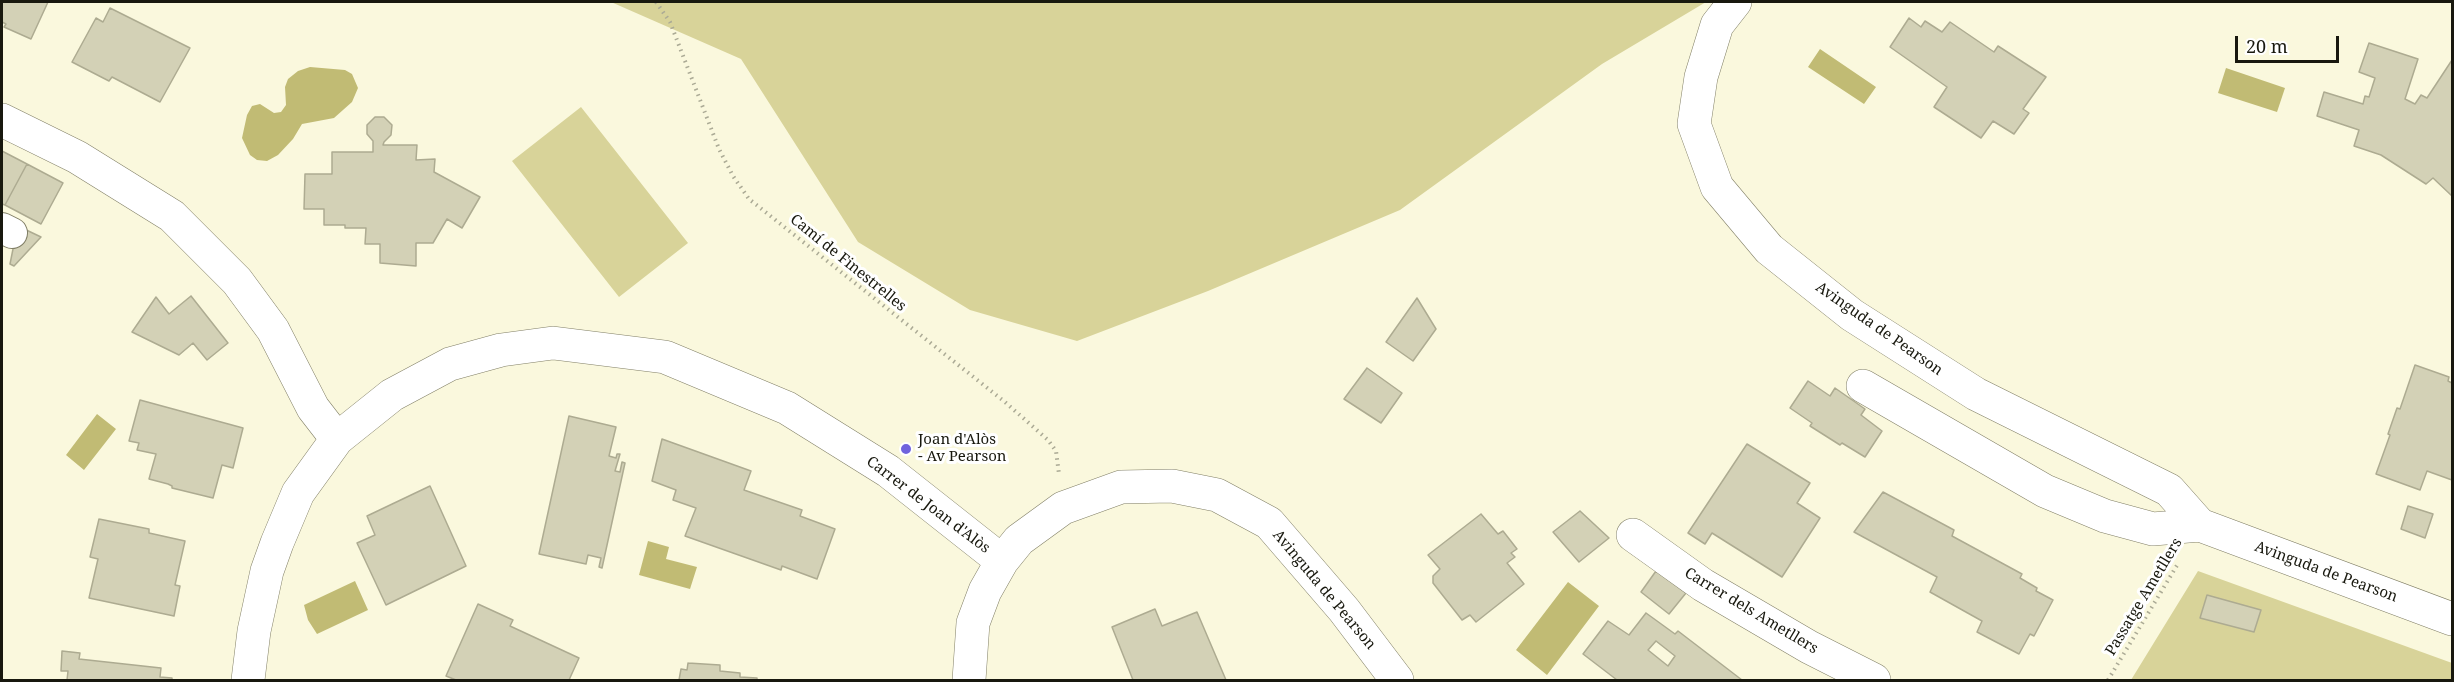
<!DOCTYPE html>
<html>
<head>
<meta charset="utf-8">
<style>
  body { margin:0 }
  #map { position:relative; width:2454px; height:682px; overflow:hidden; background:#faf8dd; font-family:"Noto Serif",serif }
  canvas { display:block }
  .frame { position:absolute; inset:0; border:3px solid #18180e; pointer-events:none }
  .scale { position:absolute; left:2235px; top:36px; width:104px; height:27px; box-sizing:border-box; border:3px solid #18180e; border-top:0; padding-left:8px; font-size:18px; line-height:21px; white-space:nowrap; color:#18180e; -webkit-text-stroke:4px #fff; paint-order:stroke }
</style>
</head>
<body>
<div id="map">
<canvas width="2454" height="682"></canvas>
<div class="frame"></div>
<div class="scale">20 m</div>
</div>
<script>
const context = document.querySelector('canvas').getContext('2d');
context.lineJoin = 'round';
function fillPath(path, color) { context.fillStyle = color; context.fill(path, 'evenodd'); }
const poly = rows => new Path2D(rows.map(r => 'M' + r).join(''));
function stroke(path, color, width, dash) { context.strokeStyle = color; context.lineWidth = width; context.lineCap = dash ? 'butt' : 'round'; context.setLineDash(dash || []); context.stroke(path); }
function drawText(font, color, halo, rows, align = 'center') {
  context.font = font + ' "Noto Serif",serif'; context.lineWidth = 6; context.setLineDash([]); context.textBaseline = 'middle'; context.strokeStyle = halo; context.fillStyle = color; for (const [text, x, y, turn = 0] of rows) {
    context.save(); context.translate(x, y); context.rotate((+turn || 0) * Math.PI / 180); context.textAlign = isNaN(turn) ? turn : align; if (halo) context.strokeText(text, 0, 0); context.fillText(text, 0, 0); context.restore();
  }
}
const green = poly([
  [611,2,1706,2,1602,64,1400,210,1208,291,1077,341,970,310,858,242,741,59],
  [581,107,688,243,619,297,512,161],
  [2198,571,2452,663,2452,680,2131,680]
]);
const water = poly([
  [1820,49,1876,87,1864,104,1808,67],
  [310,67,345,70,352,74,358,88,352,102,334,118,302,124,293,139,278,155,267,161,257,160,250,155,242,138,247,115,252,106,260,104,274,113,281,112,286,105,285,87,288,79,298,71],
  [2226,68,2285,88,2277,112,2218,93],
  [97,414,116,429,84,470,66,455],
  [648,541,669,547,666,559,697,567,690,589,639,575],
  [355,581,368,610,317,634,308,620,304,605],
  [1568,582,1599,606,1547,675,1516,650]
]);
const building = poly([
  [2,2,48,2,31,39,4,27,6,24,2,22,2,2],
  [110,8,190,48,160,102,112,77,109,81,72,62,96,18,103,22,110,8],
  [1909,18,1921,27,1925,21,1942,32,1950,22,1994,52,1998,46,2046,77,2023,109,2029,113,2014,134,1993,121,1981,138,1934,107,1947,87,1890,47,1909,18],
  [2369,43,2418,59,2405,99,2415,104,2421,95,2427,98,2452,60,2452,196,2433,178,2426,184,2381,155,2354,146,2359,130,2317,116,2324,92,2363,104,2365,96,2369,97,2375,78,2359,72,2369,43],
  [375,117,384,117,392,125,391,135,384,142,383,145,417,145,416,160,435,159,434,172,480,197,462,228,447,219,433,243,416,243,416,266,380,263,380,244,365,244,366,228,345,228,345,225,324,225,324,209,304,209,305,174,332,174,332,152,373,152,373,141,367,134,367,125,375,117],
  [2,151,27,164,5,205,2,204,2,151],
  [27,164,63,183,41,224,5,205,27,164],
  [20,227,41,237,14,266,10,264,15,239,20,227],
  [191,296,228,343,207,360,193,343,179,355,132,332,156,297,169,314,191,296],
  [1417,298,1436,329,1413,361,1386,342,1417,298],
  [2415,365,2449,377,2448,381,2452,383,2452,480,2427,471,2420,490,2376,474,2390,435,2388,434,2397,408,2400,409,2415,365],
  [1367,368,1402,393,1381,423,1344,399,1367,368],
  [1808,381,1830,396,1835,388,1865,409,1861,415,1882,431,1865,457,1842,443,1840,445,1810,426,1812,423,1790,408,1808,381],
  [140,400,243,428,233,468,222,465,213,498,172,488,172,486,168,484,149,479,156,454,137,450,139,443,129,441,140,400],
  [569,416,616,427,609,456,616,458,617,454,620,454,615,471,620,472,622,462,625,463,602,568,599,567,601,558,588,555,586,564,539,554,569,416],
  [662,439,751,471,744,490,802,510,800,516,835,529,817,579,782,566,781,570,685,536,696,508,673,500,676,490,652,481,662,439],
  [1747,444,1810,483,1797,503,1820,518,1782,577,1712,533,1705,544,1688,533,1747,444],
  [430,486,466,566,386,605,357,543,375,535,367,516,430,486],
  [1883,492,1954,530,1952,536,2022,574,2020,578,2037,588,2036,591,2053,600,2034,636,2030,634,2019,654,1977,632,1982,621,1930,592,1937,577,1854,532,1883,492],
  [2408,506,2433,514,2425,538,2401,529,2408,506],
  [1580,511,1609,538,1579,562,1553,532,1580,511],
  [1481,514,1498,534,1503,531,1517,549,1511,553,1515,557,1507,563,1524,584,1476,622,1470,615,1462,620,1433,583,1433,576,1440,569,1428,555,1481,514],
  [99,519,149,529,149,533,185,541,175,585,180,586,174,616,89,598,98,559,90,557,99,519],
  [1656,571,1686,593,1669,614,1641,592,1656,571],
  [2207,595,2261,610,2254,632,2200,618,2207,595],
  [478,604,513,620,510,626,579,658,569,680,456,680,446,676,478,604],
  [1155,609,1162,626,1197,612,1226,680,1133,680,1112,627,1155,609],
  [1646,613,1675,634,1678,631,1742,680,1617,680,1583,654,1608,621,1629,635,1646,613],
  [1656,641,1675,656,1668,666,1648,650,1656,641],
  [62,651,80,653,79,659,161,668,160,677,172,678,172,680,67,680,68,671,61,671,62,651],
  [688,663,720,665,720,671,740,673,740,677,757,678,757,680,679,680,681,669,687,670,688,663]
]);
const path = poly([
  [656,2,670,22,719,149,733,176,749,199,1005,402,1048,440,1056,451,1059,474],
  [2108,680,2179,562]
]);
const pedestrian = poly([
  [2,228,12,233]
]);
const minor = poly([
  [1735,2,1717,25,1701,77,1694,124,1717,187,1769,249,1852,315,1976,394,2169,490,2200,525,2452,619],
  [2,120,77,157,172,216,237,281,273,330,313,408,337,439],
  [1863,386,2045,491,2105,516,2153,529,2200,525],
  [1633,535,1703,585,1809,647,1874,680],
  [248,680,254,631,267,571,277,543,298,493,337,439,392,395,450,364,501,350,553,343,665,357,787,408,888,471,1002,561],
  [969,680,973,623,985,591,1002,561,1019,540,1063,508,1121,487,1172,486,1217,495,1269,523,1344,610,1397,680]
]);
const markers = [
  [906,449,6,"#7063dd"]
];
const streetNames = [
  ["Camí de Finestrelles",848,263,39],
  ["Avinguda de Pearson",1879,329,35],
  ["Carrer de Joan d'Alòs",928,505,37],
  ["Avinguda de Pearson",2326,572,20],
  ["Avinguda de Pearson",1324,590,50],
  ["Passatge Ametllers",2144,597,-59],
  ["Carrer dels Ametllers",1751,611,31]
];
const poiNames = [
  ["Joan d'Alòs",918,440],
  ["- Av Pearson",918,457]
];
fillPath(green, '#d8d399');
fillPath(water, '#c1bb74');
fillPath(building, '#d3d1b6');
stroke(building, '#adab91', 1.5);
stroke(pedestrian, '#817f66', 32);
stroke(minor, '#817f66', 34);
stroke(path, '#abaa95', 4, [1.5, 4.5]);
stroke(pedestrian, '#fff', 30);
stroke(minor, '#fff', 33);
for (const [x, y, r, color] of markers) { const dot = new Path2D(); dot.arc(x, y, r, 0, 2 * Math.PI); context.fillStyle = color; context.fill(dot); stroke(dot, '#fff', 2); }
drawText('15px', '#18180e', '#fff', streetNames);
drawText('15px', '#18180e', '#fff', poiNames, 'left');
</script>
</body>
</html>
